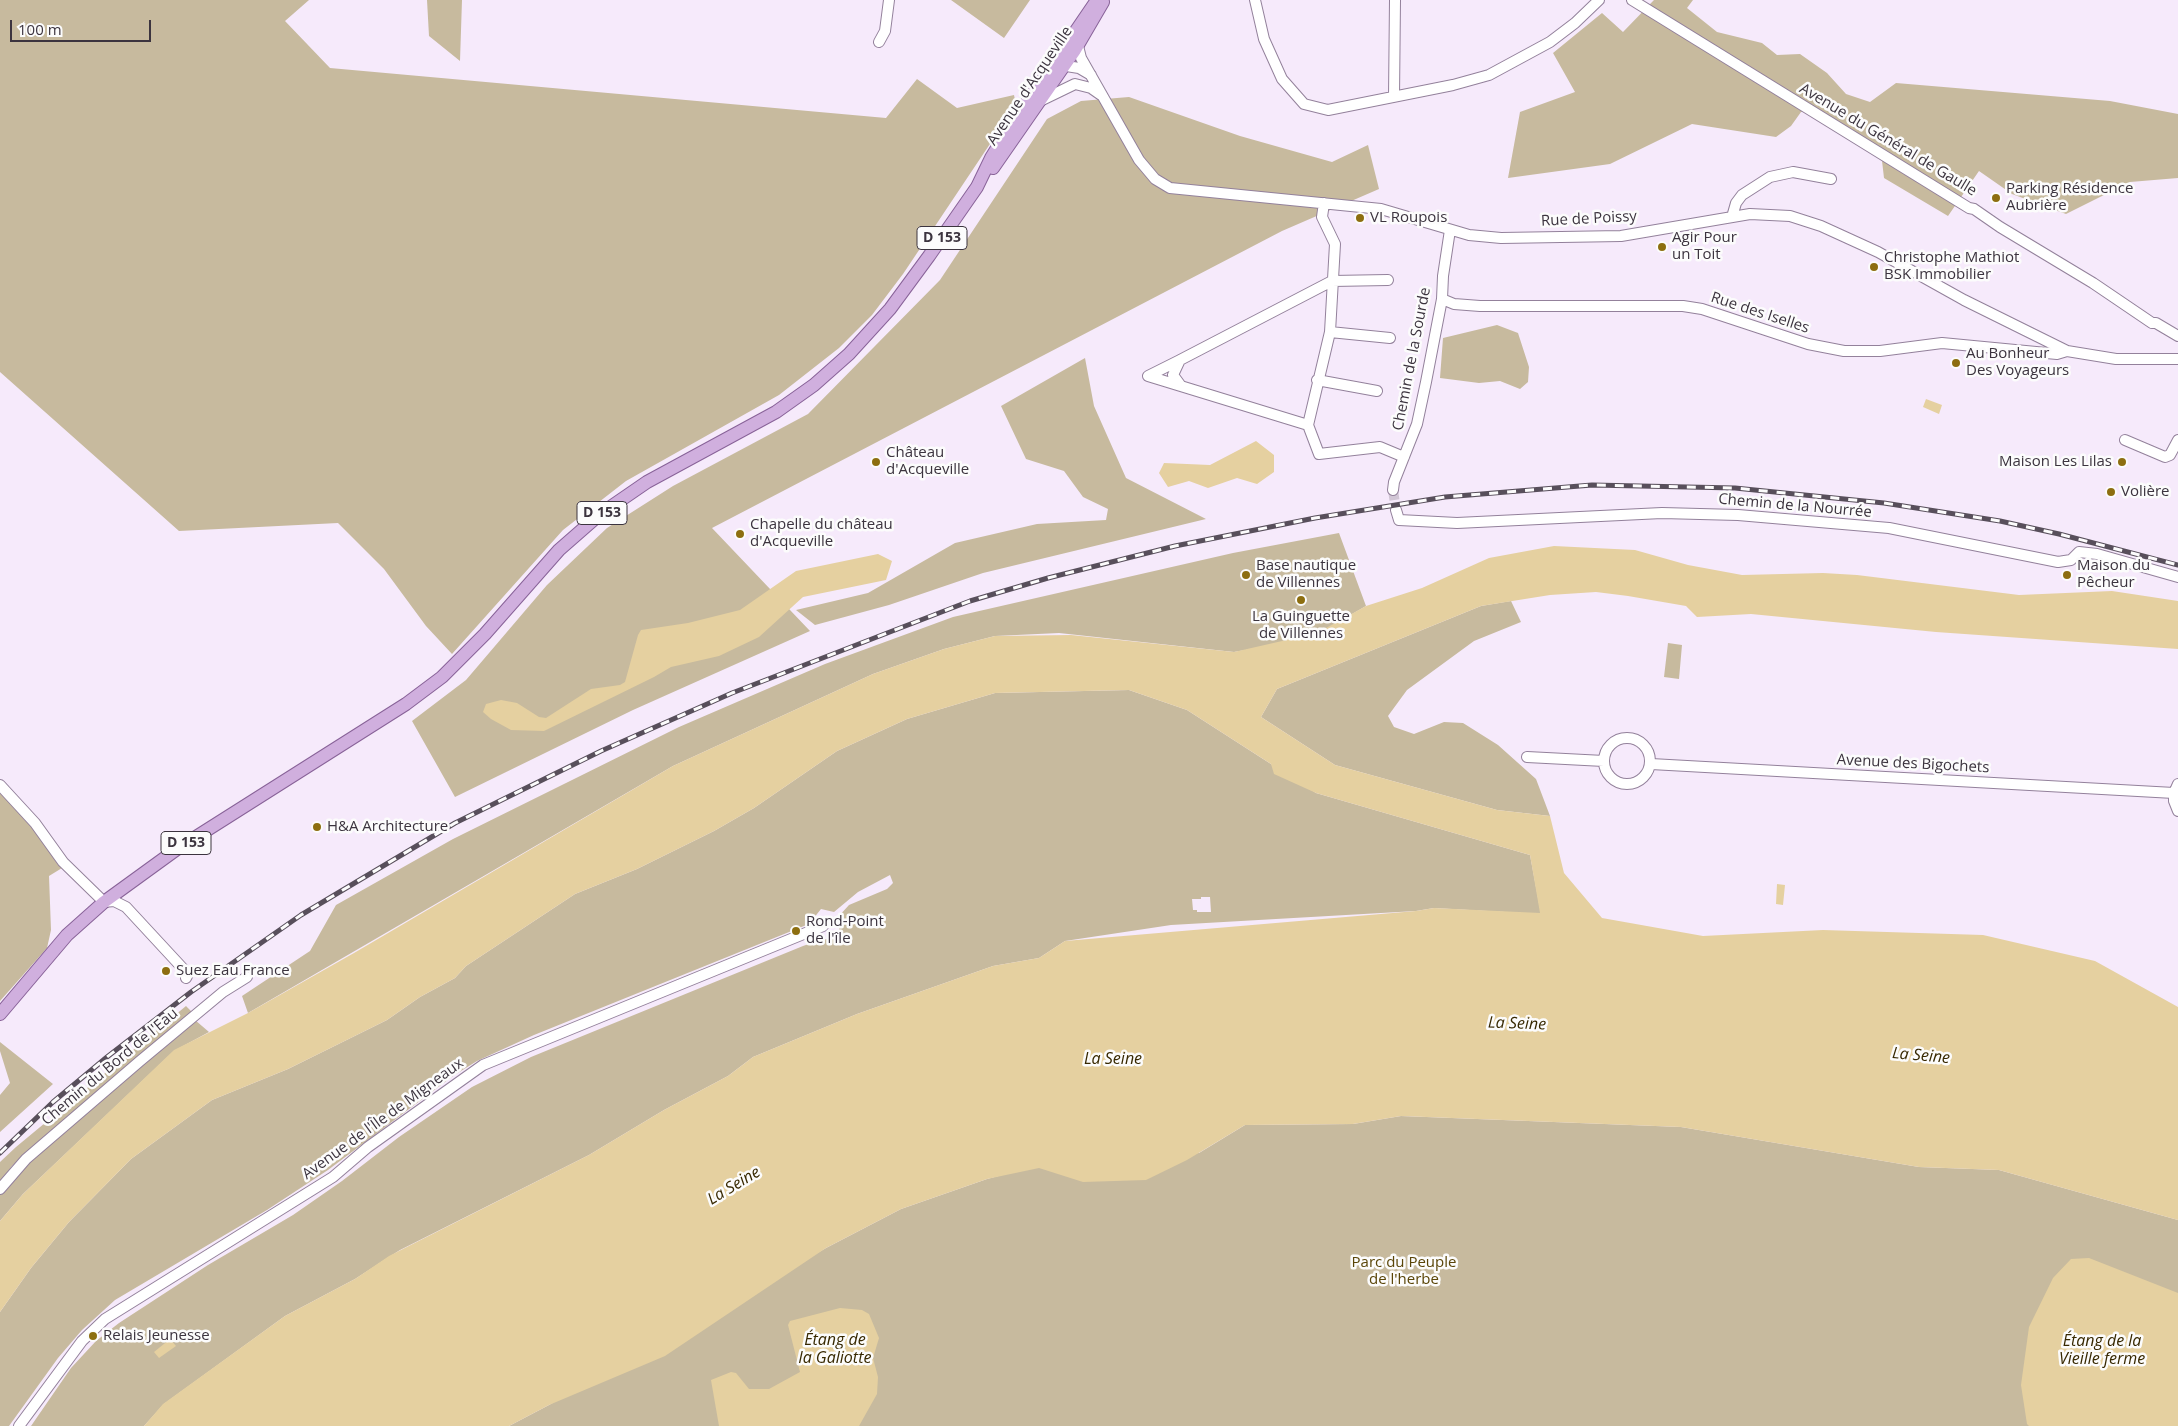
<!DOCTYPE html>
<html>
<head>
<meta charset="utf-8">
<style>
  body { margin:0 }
  #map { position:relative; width:2178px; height:1426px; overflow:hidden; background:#f6eafb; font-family:"Open Sans",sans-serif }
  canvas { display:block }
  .scale { position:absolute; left:10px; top:20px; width:141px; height:22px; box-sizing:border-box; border:2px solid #3c343f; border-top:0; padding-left:6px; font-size:15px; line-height:18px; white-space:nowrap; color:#3c343f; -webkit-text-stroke:4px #fcfcfc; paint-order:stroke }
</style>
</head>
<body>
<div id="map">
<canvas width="2178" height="1426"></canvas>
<div class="scale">100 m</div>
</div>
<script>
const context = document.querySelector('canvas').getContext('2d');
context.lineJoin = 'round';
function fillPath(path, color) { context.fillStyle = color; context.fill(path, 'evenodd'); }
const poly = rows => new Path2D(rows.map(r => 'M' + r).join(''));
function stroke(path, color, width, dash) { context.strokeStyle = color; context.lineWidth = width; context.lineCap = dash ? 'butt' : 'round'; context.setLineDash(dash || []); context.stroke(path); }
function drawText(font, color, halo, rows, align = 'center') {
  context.font = font + ' "Open Sans",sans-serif'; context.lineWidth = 5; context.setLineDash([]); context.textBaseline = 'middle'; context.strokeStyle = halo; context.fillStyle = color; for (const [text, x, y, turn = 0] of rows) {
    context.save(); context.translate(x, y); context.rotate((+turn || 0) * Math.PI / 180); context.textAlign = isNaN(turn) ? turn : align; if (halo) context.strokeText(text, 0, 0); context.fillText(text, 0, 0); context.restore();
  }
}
const green = poly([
  [0,0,309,0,285,21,330,68,886,118,917,79,957,108,1014,95,1016,105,903,274,872,315,839,348,779,395,626,481,563,530,452,654,426,626,384,569,338,523,179,531,0,372],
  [427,0,462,0,460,61,429,36],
  [951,0,1030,0,1004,38],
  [1654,0,1693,0,1687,8,1717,32,1762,43,1777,55,1800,54,1827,73,1846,94,1870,102,1896,83,2110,101,2178,114,2178,178,2130,182,2066,214,2012,194,1979,171,1948,216,1884,178,1881,152,1823,112,1801,112,1791,126,1776,137,1692,124,1610,164,1508,178,1520,112,1575,92,1553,53,1602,13,1623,32],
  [1129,97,1240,136,1332,162,1368,145,1379,189,1282,231,712,528,810,631,633,710,455,797,412,721,466,680,547,585,607,528,673,486,808,414,940,280,1047,119,1081,101],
  [1497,325,1518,333,1529,367,1528,382,1520,389,1500,381,1479,383,1440,378,1443,338],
  [1085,358,1094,406,1126,478,1206,519,983,573,889,605,815,625,796,610,868,593,955,543,1037,524,1106,520,1108,509,1083,497,1064,471,1026,459,1001,406],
  [1339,533,1366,606,1309,639,1234,652,1059,633,995,636,944,649,873,674,673,766,248,1013,242,996,310,951,336,905,453,839,679,727,825,664,953,617,1233,553],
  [1511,601,1521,622,1474,641,1407,690,1388,716,1394,727,1414,734,1444,722,1463,723,1498,745,1536,779,1550,816,1497,810,1335,765,1261,717,1277,689,1481,606],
  [1668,643,1682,645,1679,679,1664,677],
  [1129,690,1187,710,1316,793,1530,855,1541,914,1434,908,1416,911,1171,925,1065,941,1039,958,993,966,857,1014,753,1057,728,1076,664,1110,589,1155,400,1250,355,1279,285,1316,164,1404,144,1426,31,1426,71,1368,96,1341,119,1323,208,1265,293,1215,342,1181,399,1137,472,1087,531,1057,803,946,823,939,832,939,839,931,840,923,838,917,849,905,887,889,893,883,890,875,858,892,834,912,821,909,809,924,804,926,534,1035,477,1061,453,1076,328,1170,267,1210,115,1300,82,1330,58,1358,9,1426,0,1426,0,1312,31,1268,69,1222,131,1159,212,1100,288,1069,387,1020,420,997,455,978,466,966,575,894,637,869,714,831,754,808,837,751,907,719,995,693],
  [1201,897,1210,897,1211,912,1197,912,1197,910,1193,910,1192,899,1201,899],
  [0,793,21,813,62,868,49,876,51,930,47,948,0,1001],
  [186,1006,192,1012,12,1166,0,1183,0,1162,16,1147],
  [195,1020,209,1032,174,1051,23,1194,0,1221,0,1195,27,1162],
  [0,1042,53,1084,0,1132,0,1095,10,1083,0,1051],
  [1401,1116,1681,1127,1919,1167,1999,1170,2178,1220,2178,1426,509,1426,549,1405,826,1248,901,1209,987,1179,1067,1158,1199,1153,1245,1125,1353,1124]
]);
const water = poly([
  [1926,399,1942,405,1939,414,1923,407],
  [1256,441,1274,455,1274,472,1257,484,1237,478,1208,488,1189,481,1168,487,1159,473,1164,463,1210,465],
  [1554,546,1635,550,1688,565,1742,575,1823,573,1857,575,2019,595,2112,591,2178,601,2178,649,1936,632,1751,614,1697,617,1686,606,1628,596,1596,592,1550,595,1481,606,1277,689,1261,717,1335,765,1497,810,1550,816,1564,873,1602,918,1703,936,1823,930,1983,935,2095,961,2178,1007,2178,1220,1999,1170,1919,1167,1681,1127,1401,1116,1353,1124,1245,1125,1187,1160,1146,1180,1083,1182,1039,1168,987,1179,901,1209,826,1248,665,1356,549,1405,509,1426,144,1426,163,1404,285,1316,355,1279,389,1256,589,1155,664,1110,728,1076,753,1057,857,1014,993,966,1039,958,1065,941,1416,911,1434,908,1540,913,1530,855,1316,793,1274,774,1271,764,1187,710,1129,690,995,693,907,719,837,751,754,808,714,831,637,869,575,894,466,966,455,978,420,997,387,1020,288,1069,212,1100,131,1159,69,1222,31,1268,0,1312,0,1221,23,1194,174,1050,248,1013,354,953,673,766,873,674,944,649,995,636,1071,635,1234,652,1317,633,1366,606,1422,588,1489,558],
  [878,554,892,561,886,580,803,597,759,637,719,656,671,667,654,677,544,731,511,730,491,719,483,712,486,704,501,700,517,703,539,717,546,718,591,689,620,685,625,682,638,635,641,630,688,623,740,610,796,571],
  [1777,884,1785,885,1783,905,1776,904],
  [2089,1258,2178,1293,2178,1426,2029,1426,2027,1424,2021,1385,2029,1327,2053,1278,2071,1259],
  [840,1308,862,1310,869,1314,879,1338,873,1358,878,1377,877,1394,859,1426,719,1426,711,1380,731,1372,736,1373,749,1389,769,1389,800,1372,788,1325,790,1321],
  [170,1339,176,1346,159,1358,154,1352]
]);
const minorTunnel = poly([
  [1393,490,1396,510]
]);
const minor = poly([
  [1255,0,1264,39,1282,79,1304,104,1328,110,1453,85,1489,75,1550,42,1575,23,1599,0],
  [1632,0,1969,208,1974,209,2000,227,2093,283,2152,323,2156,323,2178,336],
  [879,42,885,31,889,0],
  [1078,46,1081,58,1139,160,1155,179,1170,188,1381,209,1469,235,1501,238,1621,236,1750,214,1790,216,1821,226,1878,252,1964,300,2067,351,2116,359,2178,359],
  [1060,65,1079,68,1091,75],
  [1394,97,1395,0],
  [1042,100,1075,84,1091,88,1101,95],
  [1732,217,1736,203,1742,195,1770,177,1793,172,1831,179],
  [1442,299,1454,304,1480,306,1683,306,1702,309,1808,344,1844,351,1880,351,1942,343,2057,354,2067,351],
  [1330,332,1390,338],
  [1180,360,1148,376,1308,425],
  [1317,380,1377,391],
  [1181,386,1173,375,1180,360,1332,281,1388,280],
  [1308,425,1330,332,1335,244,1322,217,1324,203],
  [1308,425,1319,454,1380,447,1404,457],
  [2125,440,2165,457,2170,455,2178,440],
  [1393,490,1394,482,1417,424,1426,382,1442,299,1443,276,1450,230],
  [1396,510,1399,520,1457,523,1662,513,1738,515,1889,528,2058,562,2071,560,2079,552,2097,554,2178,577],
  '1604 761a23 23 0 1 1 46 0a23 23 0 1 1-46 0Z',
  [1527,757,1604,761],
  [1651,764,2174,793],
  [2178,784,2174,793,2174,801,2178,811],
  [0,785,35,823,63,862,104,902,114,901,126,907,188,974,186,978],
  [0,1189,26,1159,140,1061,223,992,247,977],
  [19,1426,82,1341,105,1319,333,1177,368,1147,483,1065,823,926]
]);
const major = poly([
  [993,168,1075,50,1103,2],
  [0,1014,67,935,104,902,177,849,406,704,442,677,485,634,559,550,599,515,647,482,776,412,814,385,849,354,890,309,929,256,977,187,991,158,1007,132,1097,0]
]);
const rail = poly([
  [0,1153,53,1102,107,1057,191,992,301,915,455,823,601,751,732,693,970,601,1048,578,1175,546,1315,518,1445,497,1592,485,1735,488,1884,503,2000,521,2059,534,2178,565]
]);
const markers = [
  [1996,198,5,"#8d6e10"],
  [1360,218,5,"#8d6e10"],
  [1662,247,5,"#8d6e10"],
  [1874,267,5,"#8d6e10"],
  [1956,363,5,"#8d6e10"],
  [876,462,5,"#8d6e10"],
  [2122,462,5,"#8d6e10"],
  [2111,492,5,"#8d6e10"],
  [740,534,5,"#8d6e10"],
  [1246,575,5,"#8d6e10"],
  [2067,575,5,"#8d6e10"],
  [1301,600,5,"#8d6e10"],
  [317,827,5,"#8d6e10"],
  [796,931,5,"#8d6e10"],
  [166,971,5,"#8d6e10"],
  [93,1336,5,"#8d6e10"]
];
const shields = [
  [942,238,50],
  [602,513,50],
  [186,843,50]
];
const shieldNames = [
  ["D 153",942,238],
  ["D 153",602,513],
  ["D 153",186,843]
];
const streetNames = [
  ["Avenue d'Acqueville",1030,86,-56],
  ["Avenue du Général de Gaulle",1888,140,31],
  ["Rue de Poissy",1589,219,-3],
  ["Rue des Iselles",1760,313,18],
  ["Chemin de la Sourde",1412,359,-79],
  ["Chemin de la Nourrée",1795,506,5],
  ["Avenue des Bigochets",1913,764,3],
  ["Chemin du Bord de l'Eau",110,1067,-40],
  ["Avenue de l'Île de Migneaux",383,1119,-36]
];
const poiNames = [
  ["Parking Résidence",2006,189],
  ["Aubrière",2006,206],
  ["VL Roupois",1370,218],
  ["Agir Pour",1672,238],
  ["un Toit",1672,255],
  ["Christophe Mathiot",1884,258],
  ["BSK Immobilier",1884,275],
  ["Au Bonheur",1966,354],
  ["Des Voyageurs",1966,371],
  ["Château",886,453],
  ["d'Acqueville",886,470],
  ["Maison Les Lilas",2112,462,"right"],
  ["Volière",2121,492],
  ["Chapelle du château",750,525],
  ["d'Acqueville",750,542],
  ["Base nautique",1256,566],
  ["de Villennes",1256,583],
  ["Maison du",2077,566],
  ["Pêcheur",2077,583],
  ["La Guinguette",1301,617,"center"],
  ["de Villennes",1301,634,"center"],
  ["H&A Architecture",327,827],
  ["Rond-Point",806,922],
  ["de l'île",806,939],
  ["Suez Eau France",176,971],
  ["Relais Jeunesse",103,1336]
];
const parkNames = [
  ["Parc du Peuple",1404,1263],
  ["de l'herbe",1404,1280]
];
const waterNames = [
  ["La Seine",1517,1024,2],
  ["La Seine",1921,1056,5],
  ["La Seine",1113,1059],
  ["La Seine",734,1186,-31],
  ["Étang de",835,1340],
  ["la Galiotte",835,1358],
  ["Étang de la",2102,1341],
  ["Vieille ferme",2102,1359]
];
fillPath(green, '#c7ba9e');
fillPath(water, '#e5d0a0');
stroke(minorTunnel, '#d1c6d5', 10, [10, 5]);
stroke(minor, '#93819b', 12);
stroke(major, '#886298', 14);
stroke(minor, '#fff', 10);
stroke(major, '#d0afde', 12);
stroke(rail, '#584f5b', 5);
stroke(rail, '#fcfcfc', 3, [9]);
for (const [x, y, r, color] of markers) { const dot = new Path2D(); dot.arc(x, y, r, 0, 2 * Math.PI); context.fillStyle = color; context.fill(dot); stroke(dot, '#fcfcfc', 2); }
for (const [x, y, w] of shields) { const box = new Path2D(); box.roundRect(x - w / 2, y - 11.5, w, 23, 4); context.fillStyle = '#fcfcfc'; context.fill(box); stroke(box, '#3c343f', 1); }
drawText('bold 14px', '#3c343f', null, shieldNames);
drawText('15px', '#3c343f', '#fcfcfc', streetNames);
drawText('15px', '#3c343f', '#fcfcfc', poiNames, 'left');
drawText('15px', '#5a4508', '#fcfcfc', parkNames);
drawText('italic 16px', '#372800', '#fcfcfc', waterNames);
</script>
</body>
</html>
